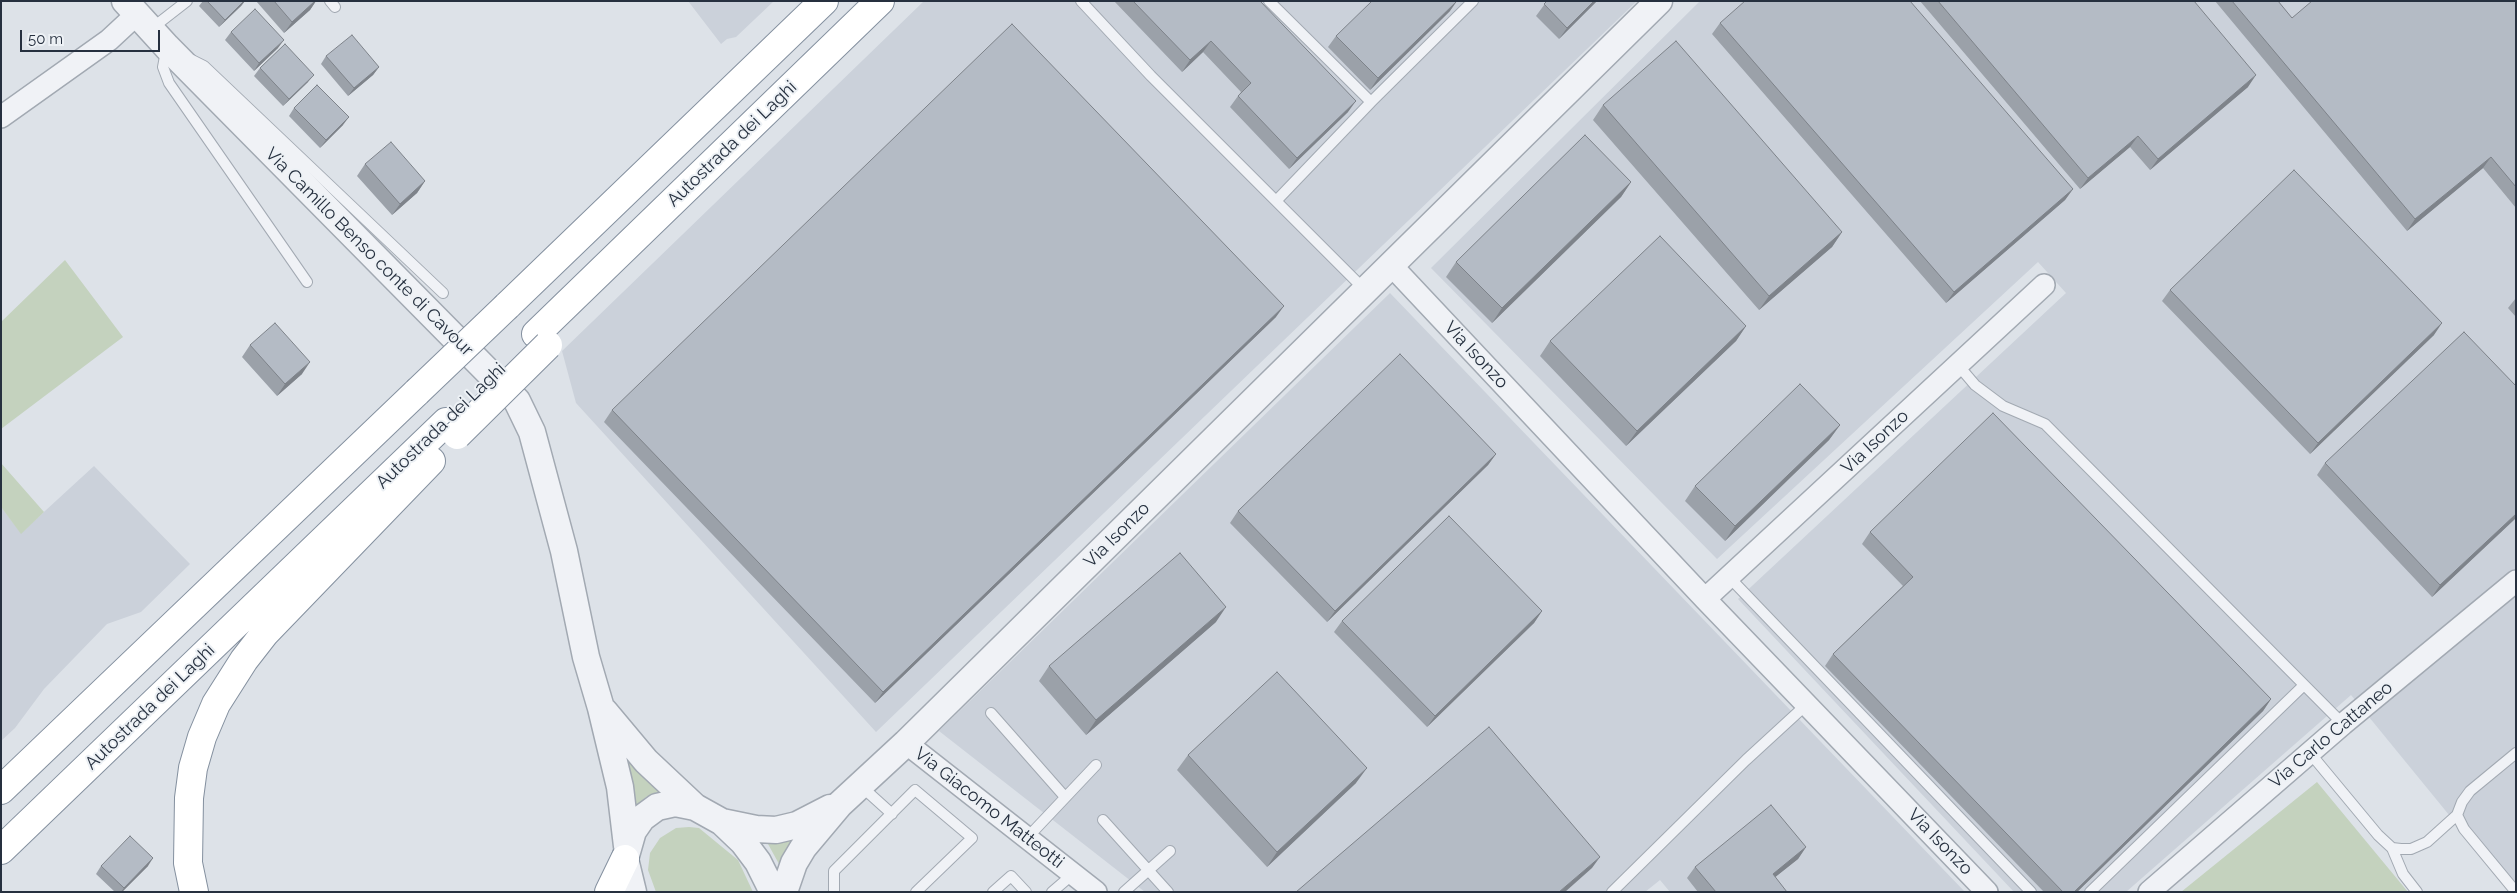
<!DOCTYPE html>
<html>
<head>
<meta charset="utf-8">
<style>
  body { margin:0 }
  #map { position:relative; width:2517px; height:893px; overflow:hidden; background:#dde2e8; font-family:Raleway,sans-serif }
  canvas { display:block }
  .frame { position:absolute; inset:0; border:2px solid #26303f; pointer-events:none }
  .scale { position:absolute; left:20px; top:30px; width:140px; height:22px; box-sizing:border-box; border:2px solid #26303f; border-top:0; padding-left:6px; font-size:15px; line-height:18px; white-space:nowrap; color:#26303f; -webkit-text-stroke:4px #edf1f5; paint-order:stroke }
</style>
</head>
<body>
<div id="map">
<canvas width="2517" height="893"></canvas>
<div class="frame"></div>
<div class="scale">50 m</div>
</div>
<script>
const context = document.querySelector('canvas').getContext('2d');
context.lineJoin = 'round';
function fillPath(path, color) { context.fillStyle = color; context.fill(path, 'evenodd'); }
const poly = rows => new Path2D(rows.map(r => 'M' + r).join(''));
function stroke(path, color, width, dash) { context.strokeStyle = color; context.lineWidth = width; context.lineCap = dash ? 'butt' : 'round'; context.setLineDash(dash || []); context.stroke(path); }
function drawText(font, color, halo, rows, align = 'center') {
  context.font = font + ' Raleway,sans-serif'; context.lineWidth = 4; context.setLineDash([]); context.textBaseline = 'middle'; context.strokeStyle = halo; context.fillStyle = color; for (const [text, x, y, turn = 0] of rows) {
    context.save(); context.translate(x, y); context.rotate((+turn || 0) * Math.PI / 180); context.textAlign = isNaN(turn) ? turn : align; if (halo) context.strokeText(text, 0, 0); context.fillText(text, 0, 0); context.restore();
  }
}
const built = poly([
  [688,1,774,1,736,37,727,39,721,44],
  [924,1,1637,1,876,732,576,403,562,351],
  [1700,1,2516,1,2516,892,2512,892,2351,695,2126,892,2014,892,1738,599,2066,293,2038,262,1717,559,1431,268],
  [1390,293,1965,892,1670,892,1660,880,1645,892,1145,892,939,731],
  [94,466,190,564,141,612,107,624,44,689,15,728,1,741,1,507,21,533]
]);
const green = poly([
  [65,260,123,337,1,429,1,322],
  [1,463,44,512,21,534,1,507],
  [625,752,664,789,646,797,635,807],
  [2317,782,2408,892,2181,892],
  [689,827,699,828,738,860,753,892,656,892,648,870,650,853,660,838,676,828],
  [796,840,779,864,768,844]
]);
const service = poly([
  [330,1,335,7],
  [1081,1,1151,76,1365,290],
  [1269,1,1371,102,1473,1],
  [151,29,187,1],
  [166,51,163,67,169,83,307,282],
  [192,60,204,66,443,293],
  [1277,200,1371,102],
  [1958,365,1975,385,2003,406,2045,424,2343,724],
  [1729,577,2031,892],
  [991,713,1065,797],
  [2310,753,2378,835,2392,848,2401,849,2411,849,2427,842,2457,815,2462,802,2470,791,2516,753],
  [861,786,892,814],
  [2457,815,2464,829,2516,892],
  [1103,820,1168,892],
  [1027,838,1096,765],
  [2392,848,2403,874,2417,892],
  [834,892,834,871,915,790,972,838,916,892],
  [993,892,1011,876,1026,892],
  [1052,892,1073,874],
  [1124,892,1170,851],
  [1612,892,1746,760,1807,704],
  [2090,892,2304,685]
]);
const minor = poly([
  [1,117,109,40,137,14],
  [1391,265,1705,599,1987,892],
  [1705,599,2044,285],
  [906,743,1096,892],
  [2149,892,2343,724,2516,581]
]);
const tertiary = poly([
  [125,1,167,47,517,401,532,432,564,551,586,657,601,708,620,787,627,846],
  [605,712,646,761,695,807],
  [722,822,756,829,776,830,797,825,830,808],
  [633,892,625,859,633,831,642,818,657,807,675,803,695,807,722,822,743,842,758,862,773,892],
  [784,892,794,863,803,848,840,804,906,743,1659,1]
]);
const motorway = poly([
  [507,306,824,1],
  [536,334,880,1],
  [1,790,417,392],
  [1,850,446,422],
  [194,892,188,863,189,798,193,768,202,737,216,704,244,660,265,633,431,461],
  [609,892,625,859]
]);
const motorwayBridge = poly([
  [417,392,507,306],
  [457,435,548,345]
]);
const wall = poly([
  [203,1,245,1,241,6,219,27,199,6],
  [256,1,316,1,310,10,284,33],
  [1114,1,1260,1,1348,112,1289,169,1230,107,1238,96,1241,92,1203,52,1182,72],
  [1547,1,1597,1,1559,39,1536,16],
  [1920,1,2194,1,2248,87,2150,170,2130,147,2080,189],
  [2215,1,2278,1,2292,18,2516,1,2516,208,2483,168,2407,231],
  [1450,11,1370,90,1328,47,1336,36],
  [1720,23,2073,189,2065,200,1946,303,1712,34],
  [231,32,278,48,254,71,225,40],
  [326,56,379,67,373,75,348,96,321,64],
  [260,68,308,82,283,106,254,76],
  [1603,105,1842,232,1832,247,1759,310,1593,120],
  [294,108,343,125,320,148,289,116],
  [365,164,425,181,417,193,392,215,357,176],
  [1631,182,1621,197,1492,323,1446,277,1456,262],
  [2170,290,2434,335,2310,454,2162,301],
  [2516,298,2516,317,2508,308],
  [1276,317,875,703,604,422,612,410],
  [1746,326,1736,341,1626,446,1540,356,1550,341],
  [250,345,302,374,277,396,242,357],
  [2516,386,2516,518,2432,597,2317,475,2325,463],
  [1840,425,1829,440,1725,541,1685,501,1695,486],
  [1496,454,1488,465,1327,622,1230,523,1238,511],
  [1870,532,2271,699,2263,711,2077,892,2044,892,1825,666,1833,654,1903,586,1862,544],
  [1542,611,1534,623,1427,727,1334,632,1342,621],
  [1216,622,1086,735,1039,681,1049,666],
  [1188,755,1356,783,1267,867,1177,770],
  [1806,847,1798,859,1775,877,1787,892,1698,892,1687,878,1695,867],
  [101,866,148,866,122,892,115,892,96,874]
]);
const shadedWall = poly([
  [244,1,245,1,241,6,219,27,225,20],
  [315,1,316,1,310,10,284,33,292,22],
  [1457,1,1450,11,1370,90,1378,78],
  [1594,1,1597,1,1559,39,1567,28],
  [284,40,278,48,254,71,259,63],
  [1211,41,1203,52,1182,72,1190,60],
  [379,67,373,75,348,96,354,88],
  [314,75,308,82,283,106,289,99],
  [2256,75,2248,87,2150,170,2158,159],
  [1356,101,1348,112,1289,169,1297,158],
  [349,117,343,125,320,148,326,140],
  [2138,136,2130,147,2080,189,2088,178],
  [2491,157,2483,168,2407,231,2415,219],
  [425,181,417,193,392,215,400,204],
  [1631,182,1621,197,1492,323,1502,308],
  [2073,189,2065,200,1946,303,1954,292],
  [1842,232,1832,247,1759,310,1769,296],
  [1284,306,1276,317,875,703,883,692],
  [2442,323,2434,335,2310,454,2318,443],
  [1746,326,1736,341,1626,446,1637,431],
  [310,362,302,374,277,396,285,384],
  [1840,425,1829,440,1725,541,1735,526],
  [1496,454,1488,465,1327,622,1335,611],
  [2516,514,2516,518,2432,597,2440,585],
  [1226,607,1216,622,1086,735,1096,720],
  [1542,611,1534,623,1427,727,1435,716],
  [2271,699,2263,711,2077,892,2074,892],
  [1367,768,1356,783,1267,867,1277,852],
  [1806,847,1798,859,1764,886,1773,874],
  [1600,857,1592,868,1565,892,1559,892],
  [153,858,148,866,122,892,121,892,124,888]
]);
const building = poly([
  [207,1,244,1,225,20,207,1],
  [274,1,315,1,292,22,274,1],
  [1133,1,1260,1,1356,101,1297,158,1238,96,1251,83,1211,41,1190,60,1133,1],
  [1372,1,1457,1,1378,78,1336,36,1372,1],
  [1547,1,1594,1,1567,28,1544,4,1547,1],
  [1745,1,1910,1,2073,189,1954,292,1720,23,1745,1],
  [1938,1,2194,1,2256,75,2158,159,2138,136,2088,178,1938,1],
  [2232,1,2278,1,2292,18,2312,1,2516,1,2516,187,2491,157,2415,219,2232,1],
  [255,9,284,40,259,63,231,32,255,9],
  [1012,24,1284,306,883,692,612,410,1012,24],
  [352,35,379,67,354,88,326,56,352,35],
  [1676,41,1842,232,1769,296,1603,105,1676,41],
  [285,44,314,75,289,99,260,68,285,44],
  [317,85,349,117,326,140,294,108,317,85],
  [1585,135,1631,182,1502,308,1456,262,1585,135],
  [391,142,425,181,400,204,365,164,391,142],
  [2294,170,2442,323,2318,443,2170,290,2294,170],
  [1660,236,1746,326,1637,431,1550,341,1660,236],
  [275,323,310,362,285,384,250,345,275,323],
  [2464,332,2516,386,2516,514,2440,585,2325,463,2464,332],
  [1400,354,1496,454,1335,611,1238,511,1400,354],
  [1800,384,1840,425,1735,526,1695,486,1800,384],
  [1993,413,2271,699,2074,892,2063,892,1833,654,1913,577,1870,532,1993,413],
  [1449,516,1542,611,1435,716,1342,621,1449,516],
  [1180,553,1226,607,1096,720,1049,666,1180,553],
  [1277,672,1367,768,1277,852,1188,755,1277,672],
  [1489,727,1600,857,1559,892,1296,892,1489,727],
  [1771,805,1806,847,1773,874,1787,892,1716,892,1695,867,1771,805],
  [130,836,153,858,124,888,101,866,130,836]
]);
const streetNames = [
  ["Autostrada dei Laghi",732,144,-44],
  ["Via Camillo Benso conte di Cavour",369,252,45],
  ["Via Isonzo",1476,355,47],
  ["Autostrada dei Laghi",441,426,-44],
  ["Via Isonzo",1875,442,-43],
  ["Via Isonzo",1117,535,-45],
  ["Autostrada dei Laghi",150,707,-44],
  ["Via Carlo Cattaneo",2331,735,-40],
  ["Via Giacomo Matteotti",989,808,38],
  ["Via Isonzo",1940,842,46]
];
fillPath(built, '#cbd1da');
fillPath(green, '#c4d2be');
stroke(service, '#a2a9b2', 12);
stroke(minor, '#a2a9b2', 24);
stroke(tertiary, '#a2a9b2', 29);
stroke(motorway, '#84909f', 30);
stroke(service, '#f0f2f6', 10);
stroke(minor, '#f0f2f6', 21);
stroke(tertiary, '#f0f2f6', 26);
stroke(motorway, '#fff', 28);
stroke(motorwayBridge, '#84909f', 30, []);
stroke(motorwayBridge, '#fff', 28);
fillPath(wall, '#9ba1a9');
fillPath(shadedWall, '#7e838a');
fillPath(building, '#b4bbc5');
stroke(building, '#7e838a', 1);
drawText('18px', '#26303f', '#edf1f5', streetNames);
</script>
</body>
</html>
